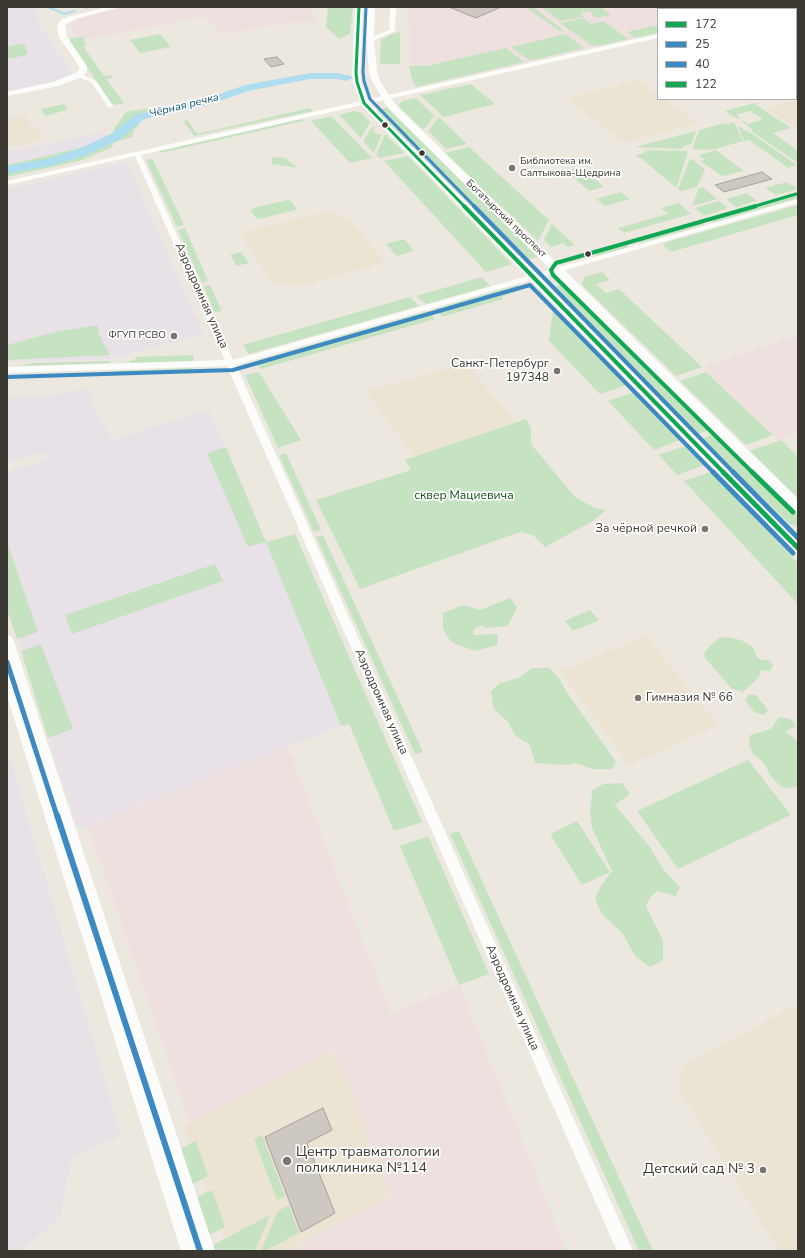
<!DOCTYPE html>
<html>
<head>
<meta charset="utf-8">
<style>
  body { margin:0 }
  #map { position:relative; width:805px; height:1258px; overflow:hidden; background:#ece8df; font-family:"Nunito Sans",sans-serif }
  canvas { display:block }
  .frame { position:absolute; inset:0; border:8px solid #3b3832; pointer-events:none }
  .legend { position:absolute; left:657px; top:8px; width:140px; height:92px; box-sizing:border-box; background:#fff; border:1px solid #b1afad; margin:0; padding:5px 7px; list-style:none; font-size:12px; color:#3b3832 }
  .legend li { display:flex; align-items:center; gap:8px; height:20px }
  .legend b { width:20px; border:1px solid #b1afad }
</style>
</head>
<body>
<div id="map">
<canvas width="805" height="1258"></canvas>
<div class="frame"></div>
<ul class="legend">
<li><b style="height:5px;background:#10a855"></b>172</li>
<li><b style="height:5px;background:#3d8ac2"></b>25</li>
<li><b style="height:5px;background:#3d8ac2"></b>40</li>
<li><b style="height:5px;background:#10a855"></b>122</li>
</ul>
</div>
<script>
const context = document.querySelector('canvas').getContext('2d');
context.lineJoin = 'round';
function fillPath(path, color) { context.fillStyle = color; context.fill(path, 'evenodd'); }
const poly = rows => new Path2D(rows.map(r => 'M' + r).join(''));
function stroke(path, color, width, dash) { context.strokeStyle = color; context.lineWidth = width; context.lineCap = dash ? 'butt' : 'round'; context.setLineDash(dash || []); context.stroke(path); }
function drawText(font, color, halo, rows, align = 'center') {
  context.font = font + ' "Nunito Sans",sans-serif'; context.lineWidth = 3.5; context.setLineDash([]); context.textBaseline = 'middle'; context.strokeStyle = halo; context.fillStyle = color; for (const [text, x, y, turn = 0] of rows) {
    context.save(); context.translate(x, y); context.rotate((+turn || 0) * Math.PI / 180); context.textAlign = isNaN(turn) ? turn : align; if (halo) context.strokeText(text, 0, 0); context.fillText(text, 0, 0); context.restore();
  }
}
const commercial = poly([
  [125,7,312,7,316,23,294,22,221,34,205,17,202,17,79,41,68,23,86,15],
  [408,7,763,7,764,9,658,9,658,33,416,87,409,66],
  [798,335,798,433,779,440,702,367],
  [288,748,391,1014,459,985,567,1251,289,1251,390,1196,334,1051,190,1123,88,826]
]);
const industrial = poly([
  [7,7,35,7,38,11,40,26,72,74,53,82,7,91],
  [103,132,108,135,97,142,87,146,7,164,7,152],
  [127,162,203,334,112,359,7,362,7,189],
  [90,389,92,395,89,396,112,440,209,409,266,542,341,726,79,829,55,762,20,645,7,610,7,472,47,460,44,452,7,463,7,397,51,396,78,390],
  [7,748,121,1136,72,1158,59,1219,21,1251,7,1251]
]);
const built = poly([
  [638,80,658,95,658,99,664,99,698,123,624,143,567,98],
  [798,100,798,127,792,126,765,108],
  [25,114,32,127,38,126,45,139,7,148,7,118],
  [331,210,352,222,384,261,383,263,300,286,276,285,273,284,241,237,247,231],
  [465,364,516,422,414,457,366,391],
  [646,636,718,725,629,765,560,671],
  [798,1004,798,1251,779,1251,678,1088,683,1066],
  [334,1051,390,1196,289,1251,228,1251,184,1126]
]);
const green = poly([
  [328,7,353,7,350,34,339,39,326,27],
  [526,7,533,7,564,31,559,31],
  [541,7,601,7,611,15,600,17,594,17,590,11,580,13,584,17,560,21],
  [583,18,591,24,603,21,629,39,597,46,591,45,560,23],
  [658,25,658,33,635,38,627,32],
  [400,32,400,64,380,64,381,40,392,34],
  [160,34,171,47,140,53,130,40],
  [566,34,584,48,533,60,529,60,511,47],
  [83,37,86,45,83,46,104,76,111,75,113,78,106,79,124,103,116,105,111,103,69,40,72,38],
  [19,44,24,44,27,50,27,54,23,56,7,59,7,47],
  [506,48,524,62,416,87,412,79,409,66,426,66],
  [471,84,495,104,444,117,420,95],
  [416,98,434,116,425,128,422,129,398,106,402,101],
  [754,103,791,128,773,133,798,151,798,163,751,131,753,130,741,121,744,121,748,124,763,119,750,111,736,115,740,118,738,119,725,111],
  [64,104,68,110,45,116,41,109],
  [388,107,538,257,524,260,376,110],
  [150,108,155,110,155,114,141,117,136,122,139,126,134,129,132,137,115,142,111,148,79,161,7,177,7,165,96,144,105,139,113,132,115,127,126,112],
  [310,108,313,111,194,136,183,121,187,120,197,134],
  [354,111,362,113,370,122,361,138,339,115],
  [331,116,372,158,350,163,311,121],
  [439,117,467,144,446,149,428,131],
  [302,119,303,121,160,153,159,151],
  [734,122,743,141,712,150,692,149,699,130,725,123,727,124],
  [373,126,375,128,373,130,376,134,382,134,374,153,363,141],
  [738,126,746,131,748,131,797,165,788,168,749,140,744,141],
  [696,131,691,144,683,147,682,149,635,147],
  [385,134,405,153,380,158,376,155],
  [469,147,549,220,538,241,445,153],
  [644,150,688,151,677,186,675,187,642,159,635,156,647,152],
  [716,150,744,171,722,176,700,161,704,160,699,155],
  [408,156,512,264,486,272,384,161],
  [279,157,285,158,298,168,272,164,271,158],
  [690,158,705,169,697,187,681,191,678,189],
  [151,159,153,160,184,225,177,227,146,160],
  [581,167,604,187,589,191,566,171],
  [787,182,798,189,776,195,765,188],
  [703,187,717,199,692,206,699,188],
  [621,192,630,199,605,206,596,199],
  [747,193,757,201,736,207,726,199],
  [798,193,798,198,715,222,707,219],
  [288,200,291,201,296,208,296,210,259,219,256,218,251,211,253,208],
  [719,201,728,208,704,216,695,208],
  [679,203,691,214,624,233,618,228,668,214,661,208],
  [798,205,798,215,671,252,664,246,664,244,667,242],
  [702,221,704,225,641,243,634,240],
  [552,224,575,245,568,247,563,243,551,247,544,240],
  [185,228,208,281,202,283,178,230],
  [404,239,414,251,397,256,386,244],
  [625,243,628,246,627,248,597,256,592,252],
  [241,252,249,263,237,266,230,255],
  [602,272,610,280,596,284,606,293,619,289,702,367,676,376,582,285,584,277],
  [482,277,490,286,426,304,416,296],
  [565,284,711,429,696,435,551,288],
  [210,285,222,311,215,312,203,286],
  [517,285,522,290,501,297,503,299,442,317,435,309],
  [410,297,419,306,249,354,243,345],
  [428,311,435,319,261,369,253,362],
  [553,311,627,385,600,394,549,341],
  [98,325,100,337,110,355,7,360,7,345,55,332],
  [192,355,194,356,193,361,130,363,129,361,135,360,136,357],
  [111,361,109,363,18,366,32,363],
  [193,368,192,371,190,372,115,374,117,371],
  [259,372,301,440,278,448,245,375],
  [706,372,773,435,746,445,680,381],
  [634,392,680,440,654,450,608,401],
  [526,419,531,428,531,444,575,497,593,507,606,510,593,521,545,547,533,535,520,532,360,589,316,500,411,470,405,460],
  [715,434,798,516,798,526,789,524,761,496,748,488,700,439],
  [781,440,798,457,798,498,750,451],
  [685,446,704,465,677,475,659,455],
  [226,447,266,542,295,534,422,822,394,831,349,724,341,726,266,542,248,547,207,453],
  [286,453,321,530,314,532,279,455],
  [710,472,798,563,798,604,684,481],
  [323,535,423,752,415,754,316,537],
  [7,542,38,632,17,639,7,610],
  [215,564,223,581,72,634,65,615],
  [510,598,517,607,508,626,485,628,483,625,474,629,473,635,498,634,497,645,475,651,451,642,443,629,443,613,463,605,480,610],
  [590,610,599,620,573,631,565,621],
  [727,637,741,640,753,647,757,657,761,660,769,660,773,665,770,671,761,670,759,677,743,692,732,689,705,658,704,653,711,645,719,638],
  [41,644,73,729,48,738,21,651],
  [532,668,549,668,559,678,566,691,616,762,612,769,592,769,576,763,565,765,535,763,530,745,516,736,508,722,494,709,491,691,500,683,519,678],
  [748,695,756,695,768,710,764,715,754,712,745,700],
  [779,717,790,719,794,723,795,727,785,732,793,737,798,743,798,787,784,788,776,782,770,775,764,763,753,754,749,745,750,735,771,729],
  [748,760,791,815,678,869,637,811],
  [622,783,630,794,615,805,650,847,663,869,680,887,676,896,657,891,650,898,646,906,663,941,663,960,650,967,635,956,623,934,602,914,595,899,601,886,612,871,592,828,590,812,592,791,603,784],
  [577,821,610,872,582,885,550,834],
  [459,831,653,1251,639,1251,450,834],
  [428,836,489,974,459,985,400,846],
  [262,1135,285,1196,277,1200,254,1139],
  [196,1141,208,1176,191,1185,180,1149],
  [212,1190,225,1227,209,1235,197,1197],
  [289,1205,299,1233,265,1251,261,1251,278,1211],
  [270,1215,255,1251,215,1251,213,1245]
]);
const stream = poly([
  [48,7,64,14,75,11],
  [85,8,90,7]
]);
const river = poly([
  [310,73,336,73,351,76,353,78,347,81,336,79,310,79,248,91,214,103,170,114,144,119,119,140,84,156,53,165,7,174,7,166,51,158,76,150,111,134,136,114,170,108,206,99,245,85,310,73]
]);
const building = poly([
  [449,7,501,7,476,18,449,7],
  [277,57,284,64,271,67,264,59,277,57],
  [762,172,772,179,724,192,715,185,762,172],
  [323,1108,332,1130,307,1143,335,1213,301,1232,265,1137,323,1108]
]);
const minor = poly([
  [390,7,396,7,395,31,372,41,368,41,368,39,389,30,390,7],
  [778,7,788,7,784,9,774,9,778,7],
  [658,34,658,38,141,155,233,360,798,199,798,203,236,365,633,1251,617,1251,227,366,7,373,7,367,225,360,135,156,7,185,7,181,658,34],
  [77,74,81,74,96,81,113,106,112,107,108,107,92,83,77,76,77,74],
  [7,635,11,636,13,639,215,1251,199,1251,7,656,7,635],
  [7,673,11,675,13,678,197,1251,181,1251,7,696,7,673]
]);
const tertiary = poly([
  [108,7,120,7,76,19,65,25,67,37,87,66,87,71,82,77,58,86,7,96,7,92,53,82,76,73,79,70,79,66,59,37,57,28,58,24,62,19,72,16,108,7]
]);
const secondary = poly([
  [355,7,363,7,360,72,361,82,368,102,798,539,798,553,793,552,361,105,353,82,352,72,355,7],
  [367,7,375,7,374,40,377,71,380,81,395,104,798,499,798,512,793,510,388,108,372,81,369,71,366,40,367,7]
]);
const bus1Far2 = poly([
  [359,7,356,72,357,82,364,103,465,207]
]);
const bus1Far1 = poly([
  [464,206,724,473]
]);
const bus1 = poly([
  [723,472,798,548]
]);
const bus2Far2 = poly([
  [7,377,233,370,530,285,714,473]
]);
const bus2Far1 = poly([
  [713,472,793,553],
  [7,662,57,816]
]);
const bus2 = poly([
  [57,815,200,1251]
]);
const bus3Far2 = poly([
  [366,7,363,72,364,81,370,99,475,207]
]);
const bus3Far1 = poly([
  [474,206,734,473]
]);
const bus3 = poly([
  [733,472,798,538]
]);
const bus4Far2 = poly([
  [752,207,796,194]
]);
const bus4Far1 = poly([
  [753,473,553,275,551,270,556,263,756,206]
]);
const bus4 = poly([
  [752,472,793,512]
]);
const markers = [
  [385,125,3.5,"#3b3832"],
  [422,153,3.5,"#3b3832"],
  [512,168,4,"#79766f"],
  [588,254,3.5,"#3b3832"],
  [174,336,4,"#79766f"],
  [557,371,4,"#79766f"],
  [705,529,4,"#79766f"],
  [638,698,4,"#79766f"],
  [287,1161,5,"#79766f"],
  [763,1170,4,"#79766f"]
];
const farPoinames = [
  ["Библиотека им.",520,162],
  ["Салтыкова-Щедрина",520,174],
  ["ФГУП РСВО",166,336,"right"]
];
const farStreetnames = [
  ["Богатырский проспект",506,219,44]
];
const farWaternames = [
  ["Чёрная речка",184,106,-14]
];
const streetNames = [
  ["Аэродромная улица",201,296,66],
  ["Аэродромная улица",381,702,66],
  ["Аэродромная улица",512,998,66]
];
const poiNames = [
  ["Санкт-Петербург",549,364],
  ["197348",549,378],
  ["За чёрной речкой",697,529],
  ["Гимназия № 66",646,698,"left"]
];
const parkNames = [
  ["сквер Мациевича",464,496]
];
const nearPoinames = [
  ["Центр травматологии",296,1153],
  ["поликлиника №114",296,1169],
  ["Детский сад № 3",755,1170,"right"]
];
fillPath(commercial, '#efe0e0');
fillPath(industrial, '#e9e1e8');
fillPath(built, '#ece4d2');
fillPath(green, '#c6e3c1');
stroke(stream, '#afddf0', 2);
fillPath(river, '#afddf0');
fillPath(building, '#cdc8c1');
stroke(building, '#a6a29c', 1);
fillPath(minor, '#fcfcfa');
fillPath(tertiary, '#fcfcfa');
fillPath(secondary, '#fcfcfa');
stroke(bus1Far2, '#10a855', 3);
stroke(bus1Far1, '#10a855', 4);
stroke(bus1, '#10a855', 5);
stroke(bus2Far2, '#3d8ac2', 4);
stroke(bus2Far1, '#3d8ac2', 5);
stroke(bus2, '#3d8ac2', 6);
stroke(bus3Far2, '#3d8ac2', 3);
stroke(bus3Far1, '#3d8ac2', 4);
stroke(bus3, '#3d8ac2', 5);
stroke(bus4Far2, '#10a855', 3);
stroke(bus4Far1, '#10a855', 4);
stroke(bus4, '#10a855', 5);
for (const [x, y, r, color] of markers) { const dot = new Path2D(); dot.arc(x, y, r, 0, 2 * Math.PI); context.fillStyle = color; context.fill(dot); stroke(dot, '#fff', 1.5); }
drawText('10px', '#3b3832', '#fff', farPoinames, 'left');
drawText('10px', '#3b3832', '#fff', farStreetnames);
drawText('italic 11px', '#105771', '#fff', farWaternames);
drawText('12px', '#3b3832', '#fff', streetNames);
drawText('12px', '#3b3832', '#fff', poiNames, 'right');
drawText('12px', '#12501b', '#fff', parkNames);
drawText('14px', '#3b3832', '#fff', nearPoinames, 'left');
</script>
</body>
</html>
